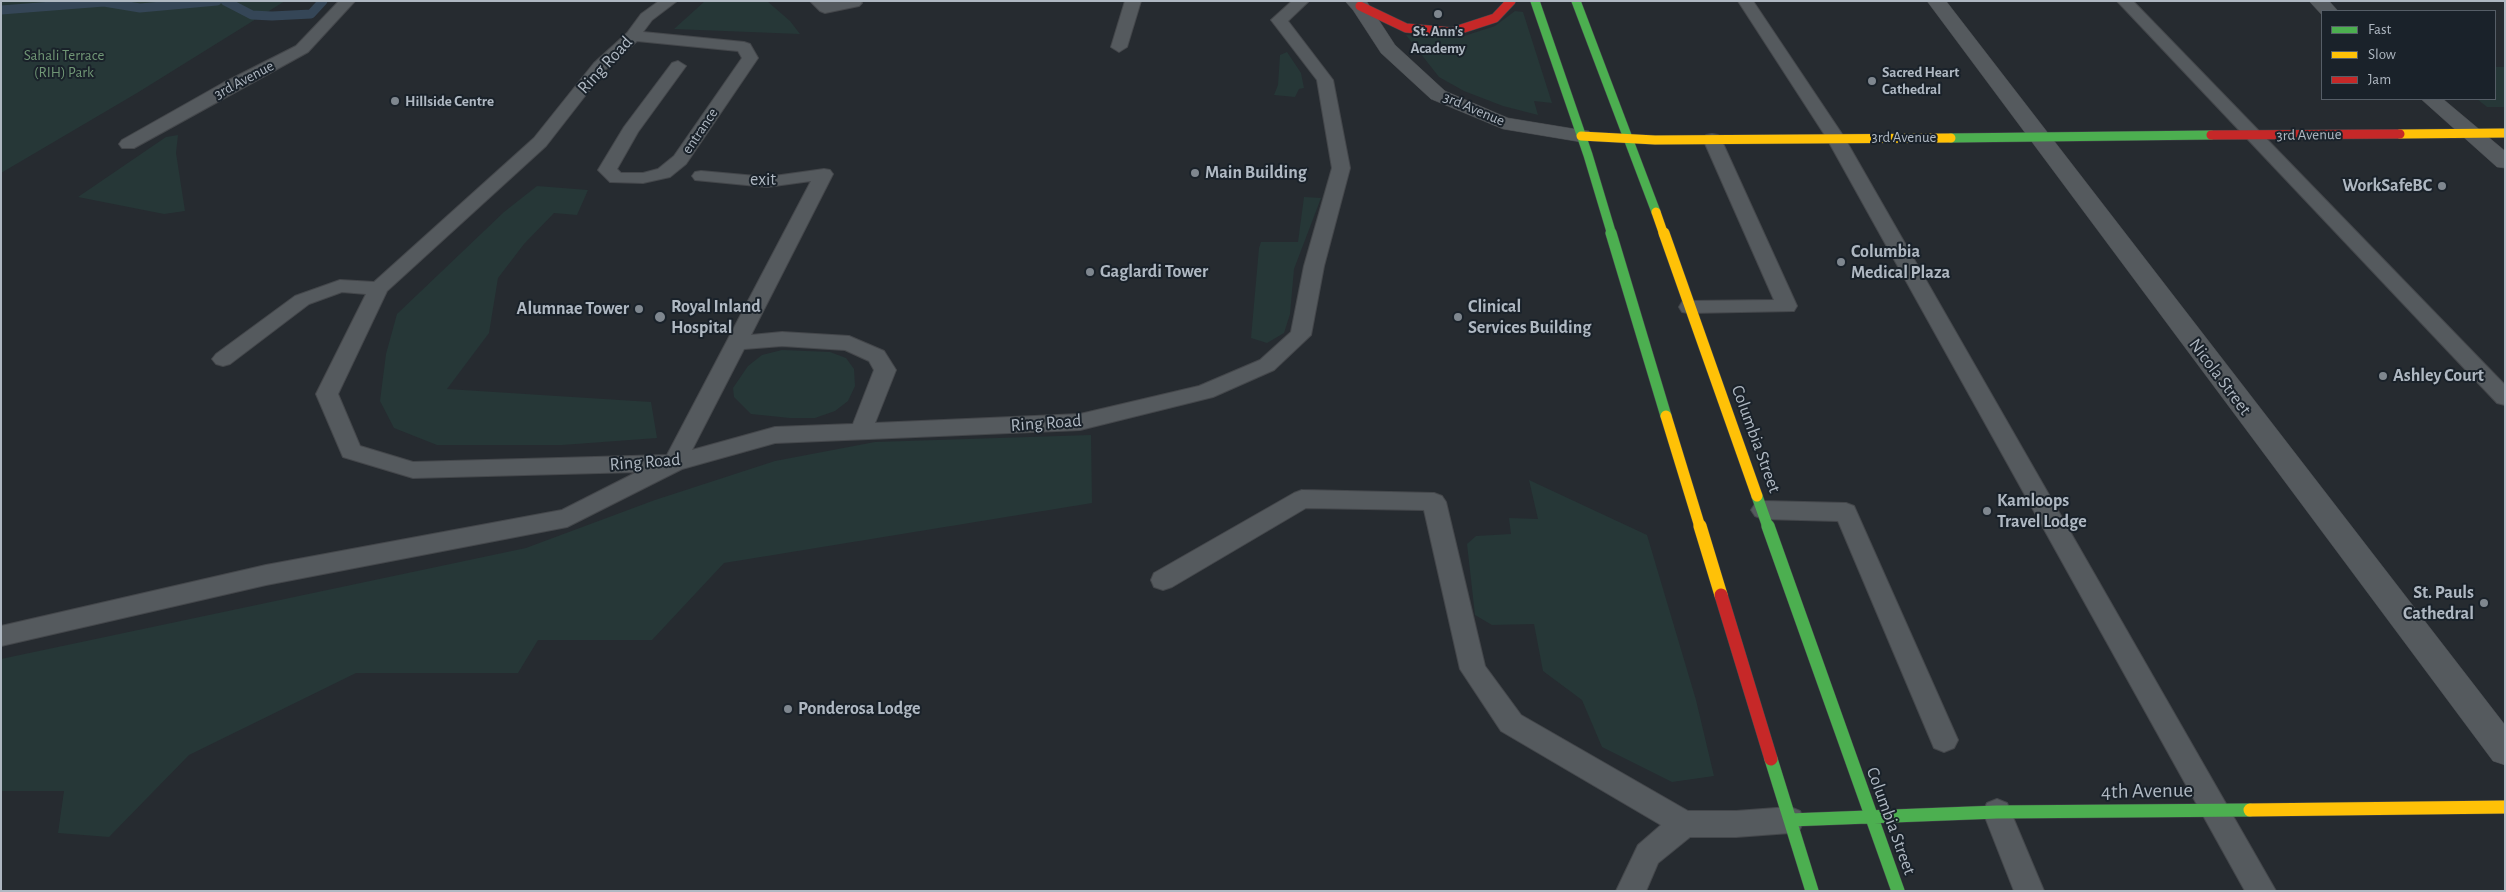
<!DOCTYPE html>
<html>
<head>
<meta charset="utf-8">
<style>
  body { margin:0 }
  #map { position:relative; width:2506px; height:892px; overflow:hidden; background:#262b30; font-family:"Alegreya Sans",sans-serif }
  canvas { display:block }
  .frame { position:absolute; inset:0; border:2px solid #afb8c2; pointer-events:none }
  .legend { position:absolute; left:2321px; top:10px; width:175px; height:90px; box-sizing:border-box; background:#1a222a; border:1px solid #565e67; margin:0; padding:6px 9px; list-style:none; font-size:15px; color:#afb8c2 }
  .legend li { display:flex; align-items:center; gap:10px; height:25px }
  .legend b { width:25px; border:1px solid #565e67 }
</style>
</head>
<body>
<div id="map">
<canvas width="2506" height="892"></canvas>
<div class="frame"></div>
<ul class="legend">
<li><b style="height:6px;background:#4caf50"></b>Fast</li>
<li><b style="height:6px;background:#ffc107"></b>Slow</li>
<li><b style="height:6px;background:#c62828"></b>Jam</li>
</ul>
</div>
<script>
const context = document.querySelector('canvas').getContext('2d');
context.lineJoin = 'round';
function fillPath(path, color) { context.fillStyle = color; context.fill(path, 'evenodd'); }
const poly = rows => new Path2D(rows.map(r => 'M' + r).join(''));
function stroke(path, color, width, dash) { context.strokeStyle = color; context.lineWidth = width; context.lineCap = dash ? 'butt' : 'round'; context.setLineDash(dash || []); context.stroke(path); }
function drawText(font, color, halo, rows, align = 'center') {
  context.font = font + ' "Alegreya Sans",sans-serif'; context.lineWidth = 4; context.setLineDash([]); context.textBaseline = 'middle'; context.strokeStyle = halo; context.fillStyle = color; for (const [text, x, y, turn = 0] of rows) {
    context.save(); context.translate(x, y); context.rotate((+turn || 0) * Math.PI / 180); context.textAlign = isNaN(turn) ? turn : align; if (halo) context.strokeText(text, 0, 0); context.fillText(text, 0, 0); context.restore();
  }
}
const green = poly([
  [1,1,285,1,137,93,1,173],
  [705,1,767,1,790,21,800,34,674,29],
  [1515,11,1523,12,1552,103,1534,101,1538,115,1503,106,1464,91,1439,77,1406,35,1458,38,1495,26],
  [1287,52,1301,73,1304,88,1299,89,1295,97,1274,95,1278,85,1280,55],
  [2495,67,2505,67,2505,107,2487,107,2477,99,2495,99],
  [178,135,176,153,185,211,164,214,78,197,166,137],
  [537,186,588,190,577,215,554,213,524,244,498,278,489,333,447,389,651,402,657,438,562,445,437,445,394,428,380,401,386,354,397,314,504,212],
  [1304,197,1321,198,1294,269,1290,314,1284,333,1267,343,1251,338,1259,248,1261,242,1298,242],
  [782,350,830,352,846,358,854,369,855,386,848,401,835,411,815,418,790,418,751,414,734,397,733,388,748,366,762,355],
  [1091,435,1092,503,724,563,652,640,538,640,518,673,356,673,189,755,109,837,58,833,64,791,1,791,1,659,526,548,655,500,775,461,875,442],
  [1529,480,1647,535,1696,700,1714,776,1672,782,1602,747,1582,700,1543,671,1534,624,1492,625,1475,615,1467,544,1476,536,1511,534,1509,518,1538,519]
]);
const stream = poly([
  [225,1,252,15,272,16,311,14,323,1],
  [1,10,104,2,140,8,217,1]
]);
const lane = poly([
  [339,1,355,1,308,52,134,148,122,148,119,144,122,140,223,83,296,46,339,1],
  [659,1,677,1,652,20,643,32,744,42,750,44,758,58,686,164,670,177,643,183,610,182,598,170,624,127,672,63,678,61,686,66,638,132,617,169,621,173,643,173,658,169,674,156,742,58,738,51,637,41,606,69,546,146,387,291,338,394,360,446,413,462,667,455,811,181,767,187,695,180,692,176,695,172,701,171,767,177,824,169,830,170,833,174,751,335,782,332,849,336,884,351,896,370,875,423,1080,414,1199,386,1260,360,1291,332,1304,266,1332,168,1317,80,1271,20,1292,1,1309,1,1288,21,1333,80,1350,168,1324,266,1311,335,1274,370,1213,397,1080,430,775,443,682,469,567,527,266,585,1,646,1,626,266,565,562,510,637,472,413,478,343,457,316,394,366,294,342,292,309,304,230,364,223,366,216,364,212,359,216,354,295,296,340,280,374,282,534,138,594,63,627,33,641,14,659,1],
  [782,346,845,350,869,361,874,370,853,424,775,427,692,450,744,349,782,346],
  [810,1,860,1,862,3,859,6,825,13,820,11,810,1],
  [1125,1,1141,1,1127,47,1119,52,1111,47,1125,1],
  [1738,1,1753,1,1844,137,2276,891,2245,891,1826,137,1738,1],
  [2117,1,2133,1,2505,385,2505,405,2497,403,2117,1],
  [1712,134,1718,135,1721,139,1797,306,1794,311,1689,313,1682,312,1679,307,1682,302,1689,301,1774,300,1703,139,1706,135,1712,134],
  [1302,490,1434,493,1442,496,1446,502,1485,666,1521,715,1688,811,1736,811,1790,807,1800,811,1804,820,1800,829,1790,833,1736,837,1690,837,1658,863,1646,891,1616,891,1638,845,1661,825,1501,731,1460,669,1424,510,1306,508,1172,587,1163,590,1154,587,1151,580,1154,573,1294,493,1302,490],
  [1763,501,1846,503,1854,506,1958,740,1954,748,1944,752,1934,748,1838,521,1763,519,1755,516,1751,510,1755,504,1763,501],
  [1997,799,2007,803,2044,891,2014,891,1983,812,1987,803,1997,799]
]);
const street = poly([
  [1345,1,1367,2,1395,45,1445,91,1508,118,1581,130,1589,131,1592,136,1589,141,1581,142,1503,129,1431,99,1381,53,1353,10,1345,1],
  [1927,1,1946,1,2505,725,2505,765,2493,761,1927,1],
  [2309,1,2329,1,2338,11,2322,11,2322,15,2309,1],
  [2421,99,2443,99,2505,151,2505,168,2497,167,2421,99]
]);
const fastFar2 = poly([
  [1535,1,1588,155,1612,235],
  [1576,1,1656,212],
  [1951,138,2211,135]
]);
const fastFar1 = poly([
  [1611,233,1666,416],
  [1757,496,1768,527]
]);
const fast = poly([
  [1768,526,1898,891],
  [1771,759,1812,891],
  [1790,820,1997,812,2250,810]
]);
const slowFar2 = poly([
  [2400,134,2505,133],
  [1581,136,1655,140,1951,138],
  [1656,212,1664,235]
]);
const slowFar1 = poly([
  [1664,233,1757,496],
  [1666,416,1700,527]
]);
const slow = poly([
  [1700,526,1721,595],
  [2250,810,2505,807]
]);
const jamFar1 = poly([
  [1360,6,1406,28,1452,32,1495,18,1511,1],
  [2211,135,2400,134]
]);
const jam = poly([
  [1721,595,1771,759]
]);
const markers = [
  [1438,14,5,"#7f878f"],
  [1872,81,5,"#7f878f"],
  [395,101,5,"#7f878f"],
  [1195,173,5,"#7f878f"],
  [2442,186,5,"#7f878f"],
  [1841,262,5,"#7f878f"],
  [1090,272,5,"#7f878f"],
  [639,309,5,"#7f878f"],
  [660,317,6,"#7f878f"],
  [1458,317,5,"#7f878f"],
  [2383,376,5,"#7f878f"],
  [1987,511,5,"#7f878f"],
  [2484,603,5,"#7f878f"],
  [788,709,5,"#7f878f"]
];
const farPoinames = [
  ["St. Ann's",1438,31,"center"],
  ["Academy",1438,48,"center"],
  ["Sacred Heart",1882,72],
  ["Cathedral",1882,89],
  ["Hillside Centre",405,101]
];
const farParknames = [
  ["Sahali Terrace",64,55],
  ["(RIH) Park",64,72]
];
const farStreetnames = [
  ["3rd Avenue",244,80,-28],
  ["3rd Avenue",1474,109,23],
  ["entrance",700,131,-56],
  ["3rd Avenue",2309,135,-1],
  ["3rd Avenue",1904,137]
];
const streetNames = [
  ["Ring Road",605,65,-47],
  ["exit",763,180],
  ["Nicola Street",2220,377,53],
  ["Ring Road",1046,423,-4],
  ["Columbia Street",1756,439,70],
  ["Ring Road",645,462,-4],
  ["Columbia Street",1891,821,70]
];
const poiNames = [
  ["Main Building",1205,173],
  ["WorkSafeBC",2432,186,"right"],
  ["Columbia",1851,252],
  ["Medical Plaza",1851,273],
  ["Gaglardi Tower",1100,272],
  ["Royal Inland",671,307],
  ["Hospital",671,328],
  ["Clinical",1468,307],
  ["Services Building",1468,328],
  ["Alumnae Tower",629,309,"right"],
  ["Ashley Court",2393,376],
  ["Kamloops",1997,501],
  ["Travel Lodge",1997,522],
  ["St. Pauls",2474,593,"right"],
  ["Cathedral",2474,614,"right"],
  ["Ponderosa Lodge",798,709]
];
const nearStreetnames = [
  ["4th Avenue",2147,791,-1]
];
fillPath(green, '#263737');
stroke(stream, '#354657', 9);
stroke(lane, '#44474b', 2);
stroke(street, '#44474b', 1);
stroke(fastFar2, '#44474b', 10);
stroke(fastFar1, '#44474b', 12);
stroke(fast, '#44474b', 14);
stroke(slowFar2, '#44474b', 10);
stroke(slowFar1, '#44474b', 12);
stroke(slow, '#44474b', 14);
stroke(jamFar1, '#44474b', 10);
stroke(jam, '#44474b', 14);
fillPath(lane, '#555a5e');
fillPath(street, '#555a5e');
stroke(fastFar2, '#4caf50', 9);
stroke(fastFar1, '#4caf50', 11);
stroke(fast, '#4caf50', 13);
stroke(slowFar2, '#ffc107', 9);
stroke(slowFar1, '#ffc107', 11);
stroke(slow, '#ffc107', 13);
stroke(jamFar1, '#c62828', 9);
stroke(jam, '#c62828', 13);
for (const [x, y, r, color] of markers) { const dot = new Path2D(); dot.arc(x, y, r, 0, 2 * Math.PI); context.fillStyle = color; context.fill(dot); stroke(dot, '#1a222a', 2); }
drawText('bold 15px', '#afb8c2', '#1a222a', farPoinames, 'left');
drawText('15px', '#709675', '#1a222a', farParknames);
drawText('15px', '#afb8c2', '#1a222a', farStreetnames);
drawText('18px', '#afb8c2', '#1a222a', streetNames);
drawText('bold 18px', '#afb8c2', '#1a222a', poiNames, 'left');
drawText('21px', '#afb8c2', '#1a222a', nearStreetnames);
</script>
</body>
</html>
